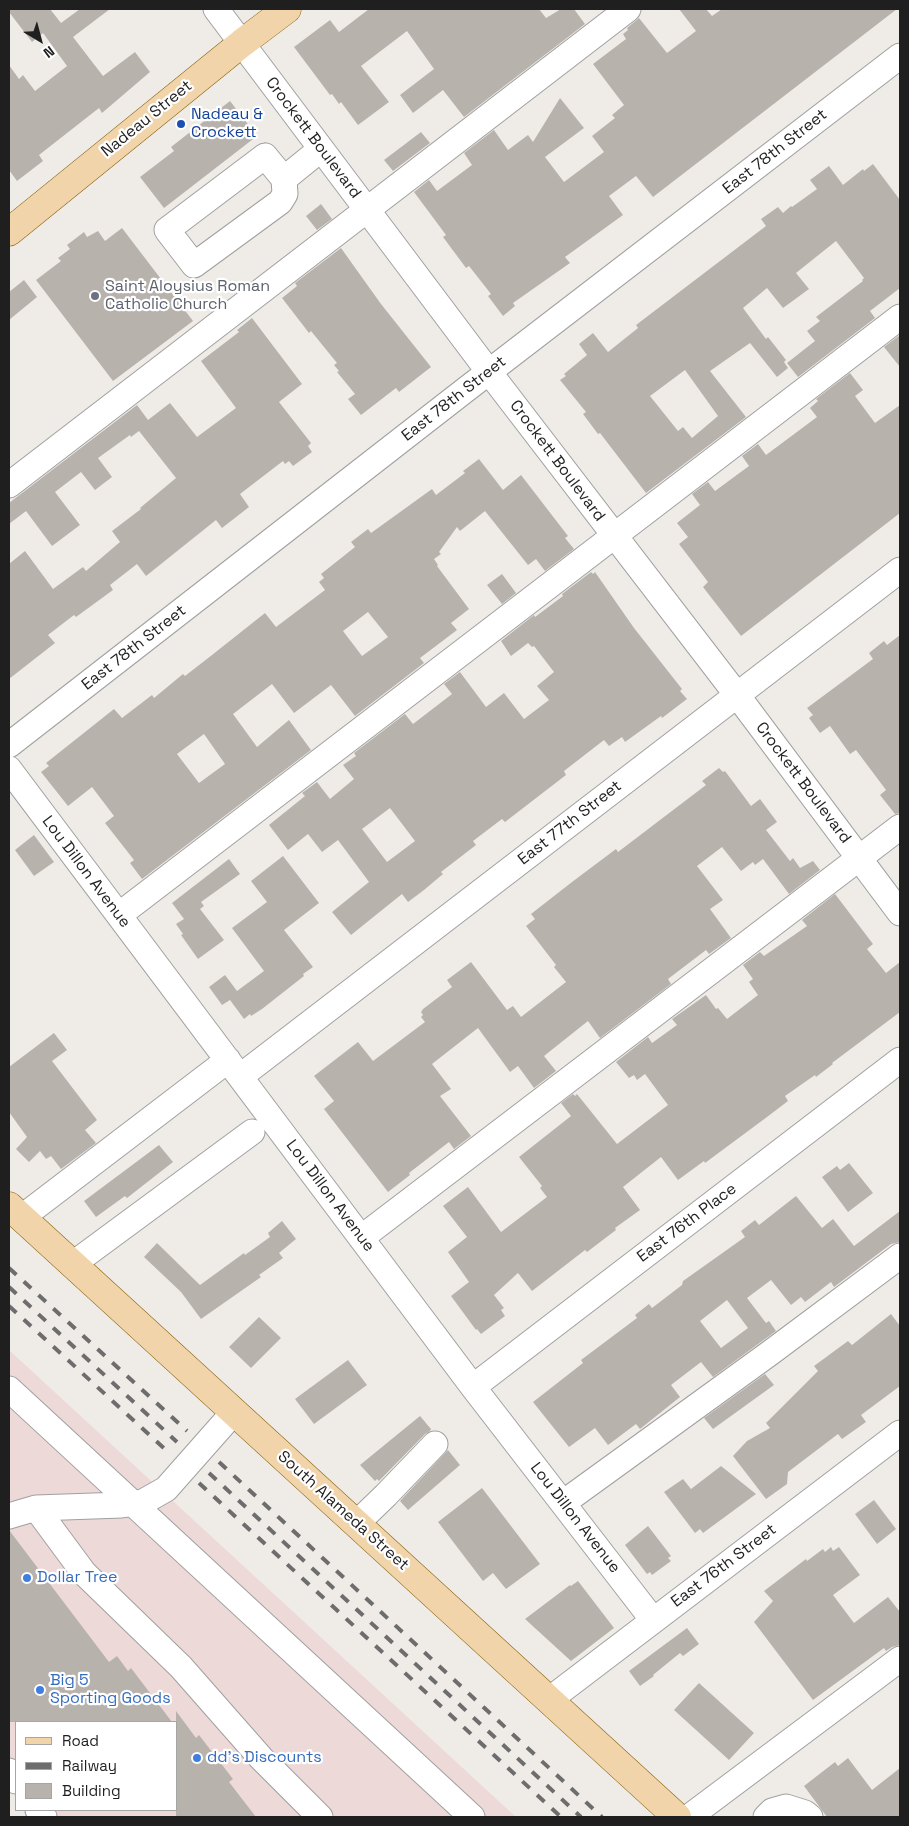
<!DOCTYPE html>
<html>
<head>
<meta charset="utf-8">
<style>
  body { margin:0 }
  #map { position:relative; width:909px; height:1826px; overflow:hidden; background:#efece7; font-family:"Space Grotesk",sans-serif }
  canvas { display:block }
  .frame { position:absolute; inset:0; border:10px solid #1f1f1f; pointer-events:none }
  .legend { position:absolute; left:15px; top:1721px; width:162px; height:90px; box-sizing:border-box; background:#fff; border:1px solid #a5a5a5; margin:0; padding:6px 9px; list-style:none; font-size:15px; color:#1f1f1f }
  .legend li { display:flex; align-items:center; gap:10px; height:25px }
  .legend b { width:25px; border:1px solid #a5a5a5 }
  .north { position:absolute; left:15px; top:15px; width:50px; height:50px; -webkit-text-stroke:4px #fff; paint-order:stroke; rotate:143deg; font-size:14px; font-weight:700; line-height:20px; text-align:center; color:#1f1f1f }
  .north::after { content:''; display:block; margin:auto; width:18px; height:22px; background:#1f1f1f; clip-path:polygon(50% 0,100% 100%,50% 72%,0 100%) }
</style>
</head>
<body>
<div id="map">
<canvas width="909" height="1826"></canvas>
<div class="frame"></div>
<ul class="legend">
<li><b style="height:6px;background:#f1d4aa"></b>Road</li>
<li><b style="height:6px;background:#6d6d6d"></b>Railway</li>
<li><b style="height:14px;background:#b8b2ad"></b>Building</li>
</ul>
<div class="north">N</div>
</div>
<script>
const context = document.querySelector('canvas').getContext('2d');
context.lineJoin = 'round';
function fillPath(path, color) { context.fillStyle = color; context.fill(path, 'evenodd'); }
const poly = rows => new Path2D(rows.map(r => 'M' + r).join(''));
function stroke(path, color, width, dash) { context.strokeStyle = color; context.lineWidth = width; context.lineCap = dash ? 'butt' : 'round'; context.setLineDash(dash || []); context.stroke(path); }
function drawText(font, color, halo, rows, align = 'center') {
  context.font = font + ' "Space Grotesk",sans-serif'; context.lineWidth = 4.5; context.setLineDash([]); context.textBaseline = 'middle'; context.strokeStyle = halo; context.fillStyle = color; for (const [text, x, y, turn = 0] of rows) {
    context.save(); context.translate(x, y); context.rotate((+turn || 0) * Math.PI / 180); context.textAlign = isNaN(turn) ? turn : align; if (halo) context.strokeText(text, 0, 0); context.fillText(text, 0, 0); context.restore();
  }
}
const commercial = poly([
  [9,1350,516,1817,54,1817,48,1810,176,1810,176,1722,16,1722,16,1770,9,1761]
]);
const building = poly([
  [9,9,50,9,61,23,80,9,110,9,73,37,103,76,135,52,150,72,102,113,99,108,39,155,43,161,17,181,9,170,9,65,19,79,23,75,35,91,67,66,43,33,32,42,9,12],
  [369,9,539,9,546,18,561,9,574,9,585,24,464,117,443,90,413,113,400,95,434,69,407,31,361,66,389,102,358,125,341,102,339,104,332,94,330,95,294,47,330,20,339,32],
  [679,9,706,9,712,16,722,9,897,9,653,197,636,176,609,196,623,215,565,257,570,263,513,303,515,306,503,316,488,296,491,294,469,266,466,268,443,237,446,235,414,192,429,180,437,191,472,165,464,153,494,130,508,150,528,135,533,142,560,98,584,128,545,157,564,182,604,152,592,136,615,118,612,115,624,105,593,64,626,39,623,34,628,30,627,28,639,18,667,53,696,31],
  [230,101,257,136,164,208,140,177,174,151,171,147],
  [421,132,430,143,393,171,384,160],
  [873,164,900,200,900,288,870,311,875,318,798,377,787,363,815,341,807,331,820,321,816,317,863,281,862,280,864,278,836,241,796,273,809,289,783,308,767,288,743,308,766,339,768,337,786,360,784,362,788,368,777,377,750,343,710,371,746,417,646,493,600,433,598,434,583,414,586,412,560,380,566,376,564,374,587,355,579,344,593,333,608,352,638,328,636,325,766,226,761,219,778,207,783,213,791,206,792,207,817,189,810,180,829,166,843,185,863,169,864,171],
  [685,370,718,416,692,438,683,427,678,431,650,396],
  [321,204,332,219,317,230,306,216],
  [122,228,193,321,113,381,36,280,61,261,58,258,70,249,67,245,84,232,87,237,98,231,105,241],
  [341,248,381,304,431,367,399,392,396,388,361,415,348,399,355,394,337,372,339,371,334,365,337,363,311,331,309,333,282,298,297,286,295,283],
  [24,280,37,297,9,320,9,292],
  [252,318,302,384,279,402,311,443,308,446,312,452,293,466,289,461,285,464,283,461,240,494,249,507,222,528,216,520,146,576,137,564,110,585,113,590,76,617,74,615,48,635,55,643,9,679,9,564,25,551,53,589,83,567,86,571,120,542,112,531,141,509,140,508,176,478,139,431,131,437,130,435,98,458,112,477,95,490,81,472,55,492,80,525,52,546,26,511,9,524,9,503,137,405,148,420,170,403,197,437,236,408,201,361,239,332,237,330],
  [900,335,900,367,884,347],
  [850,373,863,390,855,396,875,423,900,405,900,513,741,636,703,587,708,582,679,544,688,537,677,523,700,505,692,494,708,482,715,491,749,466,742,456,758,444,766,455,817,417,810,408,818,401,816,399],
  [479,459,503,490,521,475,568,536,565,538,574,549,545,571,536,559,528,565,485,511,460,531,457,527,439,552,441,554,434,559,438,565,437,566,469,609,451,623,457,630,420,658,424,663,355,716,331,685,294,713,272,684,233,714,257,747,289,720,311,750,142,879,130,863,134,860,105,823,114,816,92,787,68,806,41,772,49,766,46,763,114,709,122,718,152,695,154,698,183,674,185,676,212,655,265,613,276,627,325,590,319,582,324,578,321,574,355,547,351,542,368,529,371,533,432,489,436,495,465,473,463,471],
  [368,612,388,637,362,656,343,631],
  [204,734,225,764,199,783,177,754],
  [591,572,593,574,595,572,634,628,682,689,680,691,687,699,662,718,661,716,625,742,622,737,609,746,604,740,564,771,566,775,505,822,502,819,473,841,476,845,441,872,443,874,424,890,408,902,402,894,351,935,332,912,369,882,338,840,322,852,308,834,288,850,269,825,305,796,302,793,317,782,330,799,354,779,343,765,356,756,354,753,405,714,413,724,452,694,444,684,460,672,486,707,504,693,524,719,549,700,537,686,554,672,534,646,532,647,528,643,511,656,501,641,534,615,535,617,563,596,562,594],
  [390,808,415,841,387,862,362,829],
  [502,574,516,593,502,604,487,585],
  [900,635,900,813,895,814,880,795,886,790,856,750,850,754,830,726,820,733,809,718,813,715,807,708,873,659,869,653,884,641,887,645],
  [719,768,723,772,725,771,751,806,760,799,777,822,766,830,790,861,793,858,800,868,813,861,820,870,789,894,763,859,755,865,753,862,741,871,722,847,697,866,723,900,710,909,731,938,709,954,706,950,668,979,671,984,600,1038,588,1021,544,1056,556,1071,534,1088,518,1066,510,1072,478,1028,432,1064,451,1089,440,1096,471,1136,454,1149,449,1142,409,1173,410,1175,388,1192,324,1109,334,1101,314,1076,358,1042,373,1061,425,1022,421,1017,423,1015,421,1012,423,1009,452,987,447,980,471,962,507,1010,513,1006,521,1017,566,982,554,967,556,965,526,926,535,919,531,914,572,882,616,849,618,852,706,785,702,781],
  [34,835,54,862,34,876,15,850],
  [283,856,319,903,284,930,313,967,303,974,304,976,262,1009,251,1016,250,1014,244,1019,230,1000,222,1005,209,987,225,975,237,991,264,971,232,928,267,902,251,881],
  [229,859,240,874,201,902,204,906,200,909,224,940,198,959,181,935,183,934,176,924,184,919,172,903],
  [835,894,873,944,867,949,886,973,900,962,900,1012,832,1063,833,1064,816,1077,815,1075,785,1096,788,1101,767,1117,705,1163,704,1161,678,1180,661,1157,623,1187,640,1210,615,1228,616,1230,587,1252,585,1250,532,1291,518,1273,494,1295,504,1308,501,1310,505,1316,481,1334,477,1329,476,1330,451,1296,469,1282,448,1252,467,1237,443,1206,468,1187,501,1232,547,1197,540,1188,542,1186,519,1157,571,1116,561,1103,573,1094,575,1096,577,1094,617,1144,668,1105,645,1074,637,1080,634,1075,629,1078,616,1062,648,1037,652,1043,677,1025,672,1019,706,995,716,1009,718,1008,727,1019,758,995,749,982,753,979,743,965,760,952,764,956,807,926,802,920],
  [54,1033,67,1050,52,1061,97,1120,85,1130,96,1143,61,1169,51,1156,46,1159,40,1151,29,1162,16,1149,27,1137,9,1112,9,1067],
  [159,1145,173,1162,127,1198,125,1196,96,1217,84,1201],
  [849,1163,873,1193,848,1212,822,1177,837,1166,840,1170],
  [796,1196,822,1228,833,1219,854,1246,900,1211,900,1242,891,1244,834,1287,831,1282,805,1302,801,1297,791,1305,771,1280,747,1298,766,1323,769,1321,776,1331,713,1377,701,1362,671,1385,680,1397,640,1429,636,1424,608,1445,595,1428,569,1447,533,1402,583,1363,581,1360,637,1318,635,1315,649,1304,652,1308,682,1285,683,1281,745,1237,741,1231,755,1220,759,1225],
  [727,1300,748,1328,721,1348,700,1321],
  [282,1221,296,1239,279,1253,283,1258,259,1275,261,1277,201,1319,181,1292,144,1257,157,1243,200,1285,244,1253,245,1255,270,1237,268,1233],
  [891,1314,900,1326,900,1386,861,1415,866,1422,842,1439,838,1434,788,1472,787,1484,766,1499,733,1456,747,1441,770,1428,766,1423,818,1371,814,1366,848,1341,852,1345],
  [259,1317,281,1338,251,1368,229,1347],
  [348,1360,367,1385,314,1424,295,1399],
  [765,1374,774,1385,713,1429,704,1418],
  [420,1416,431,1429,430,1431,425,1434,379,1481,377,1479,375,1481,360,1465],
  [448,1450,460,1465,408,1510,400,1501],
  [721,1466,756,1494,703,1533,700,1529,695,1533,664,1492,683,1479,691,1489],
  [482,1488,540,1564,506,1589,493,1573,483,1581,438,1522],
  [874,1500,896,1529,877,1544,855,1514],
  [648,1526,671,1556,668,1558,671,1561,652,1575,650,1572,647,1574,625,1545],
  [9,1530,109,1662,117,1656,128,1671,131,1668,172,1722,9,1722],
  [831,1547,833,1551,839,1547,860,1575,833,1595,854,1623,888,1597,900,1612,900,1645,892,1647,886,1651,884,1648,813,1700,754,1622,773,1601,764,1591,806,1559,807,1561,823,1549,825,1552],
  [578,1581,614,1628,571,1661,525,1619,570,1585,571,1586],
  [687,1628,699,1644,683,1656,680,1653,653,1675,654,1676,640,1686,629,1671],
  [699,1683,754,1733,729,1760,674,1710],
  [176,1711,196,1738,199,1735,233,1779,229,1782,256,1817,176,1817],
  [848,1758,872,1790,900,1768,900,1817,827,1817,804,1786,835,1762,838,1766]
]);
const minor = poly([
  [216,9,489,372,737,695,900,913],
  [265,156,284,179,285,194,280,202,194,265,167,230,265,156],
  [284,179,321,149],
  [9,485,628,9],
  [9,745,464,391,900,56],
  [9,769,473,1387,653,1620],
  [119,915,900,317],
  [241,1076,900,570],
  [21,1218,228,1060],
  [361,1238,900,827],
  [73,1264,252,1132],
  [473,1387,900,1060],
  [9,1389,472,1817],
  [563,1503,770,1353,900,1256],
  [36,1508,84,1573,181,1667,261,1758,320,1817],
  [9,1516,36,1508,122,1505,143,1502,166,1489,234,1412],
  [356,1524,386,1495,435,1444],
  [549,1700,900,1433],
  [9,1771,16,1781],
  [38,1810,44,1817],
  [689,1817,900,1659],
  [766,1817,772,1811,786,1807,805,1813,810,1817]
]);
const major = poly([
  [9,232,242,43,287,9],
  [9,1206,677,1817]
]);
const rail = poly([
  [9,1268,187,1431],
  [9,1287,177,1442],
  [9,1306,167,1451],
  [219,1462,602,1817],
  [209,1473,581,1817],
  [199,1483,561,1817]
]);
const markers = [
  [181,124,5,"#1a4fb4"],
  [95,296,5,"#6b7280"],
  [27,1578,5,"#3f7fe0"],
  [40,1690,5,"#3f7fe0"],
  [197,1758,5,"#3f7fe0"]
];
const transitNames = [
  ["Nadeau &",191,115],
  ["Crockett",191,133]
];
const streetNames = [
  ["Nadeau Street",147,119,-39],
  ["Crockett Boulevard",313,138,53],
  ["East 78th Street",775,152,-38],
  ["East 78th Street",454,399,-38],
  ["Crockett Boulevard",557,461,53],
  ["East 78th Street",134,648,-38],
  ["Crockett Boulevard",803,783,53],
  ["East 77th Street",570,823,-38],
  ["Lou Dillon Avenue",86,872,53],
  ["Lou Dillon Avenue",330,1196,53],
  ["East 76th Place",687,1223,-37],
  ["South Alameda Street",343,1511,42],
  ["Lou Dillon Avenue",575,1518,52],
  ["East 76th Street",724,1566,-37]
];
const worshipNames = [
  ["Saint Aloysius Roman",105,287],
  ["Catholic Church",105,305]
];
const shopNames = [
  ["Dollar Tree",37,1578],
  ["Big 5",50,1681],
  ["Sporting Goods",50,1699],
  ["dd's Discounts",207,1758]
];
fillPath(commercial, '#eddad8');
fillPath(building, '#b8b2ad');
stroke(minor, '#a0a0a0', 27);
stroke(major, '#886412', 29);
stroke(minor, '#fff', 25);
stroke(major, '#f1d4aa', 28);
stroke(rail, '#6d6d6d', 4, [10, 10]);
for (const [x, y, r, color] of markers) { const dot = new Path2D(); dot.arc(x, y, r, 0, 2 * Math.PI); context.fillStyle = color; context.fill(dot); stroke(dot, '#fff', 2); }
drawText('16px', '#164399', '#fff', transitNames, 'left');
drawText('16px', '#1f1f1f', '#fff', streetNames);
drawText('16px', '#5b616d', '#fff', worshipNames, 'left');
drawText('16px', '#366cbe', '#fff', shopNames, 'left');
</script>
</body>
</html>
